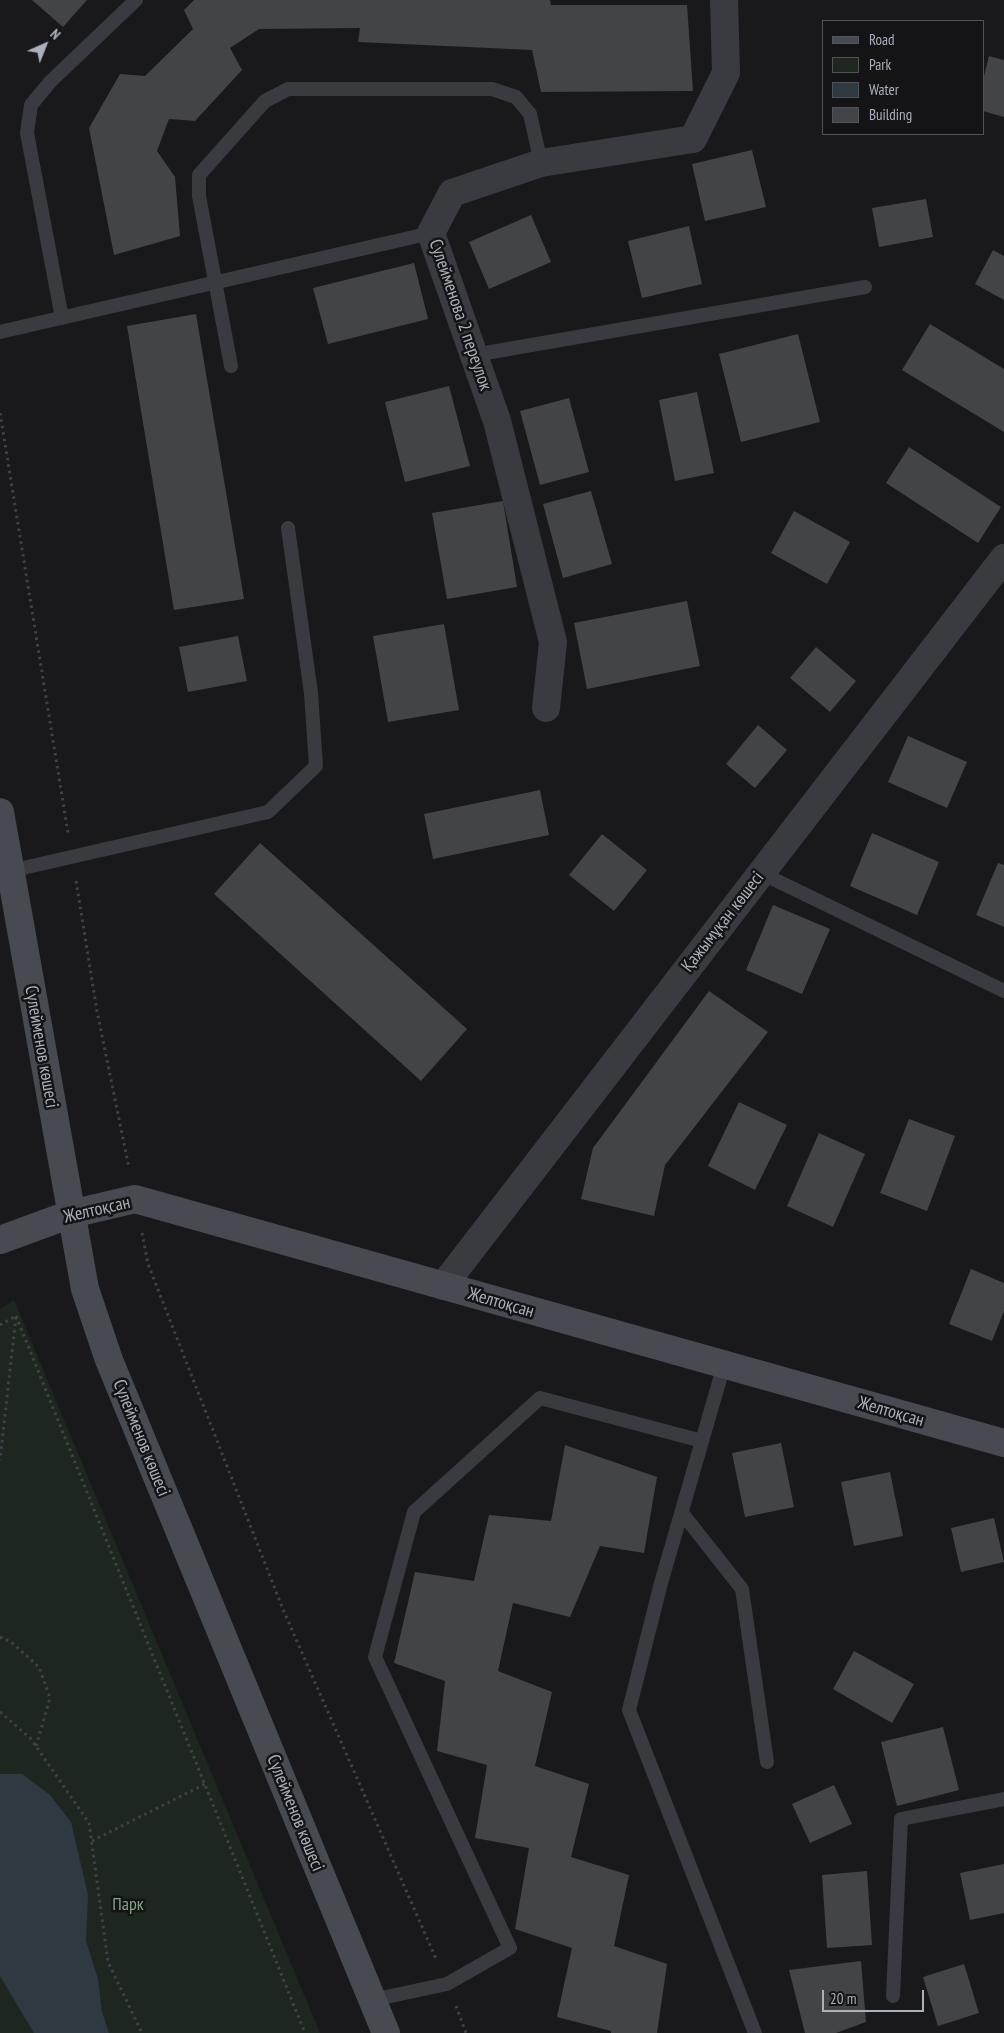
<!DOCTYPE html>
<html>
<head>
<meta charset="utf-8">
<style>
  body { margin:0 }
  #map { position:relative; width:1004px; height:2033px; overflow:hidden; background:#19191b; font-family:"PT Sans Narrow",sans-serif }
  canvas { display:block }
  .legend { position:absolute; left:822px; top:20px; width:162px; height:115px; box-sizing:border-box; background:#141416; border:1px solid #505358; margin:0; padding:6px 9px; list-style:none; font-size:15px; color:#abb1bc }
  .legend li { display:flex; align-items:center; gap:10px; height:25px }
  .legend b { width:25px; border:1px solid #505358 }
  .north { position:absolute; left:20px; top:20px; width:50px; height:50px; -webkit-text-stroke:4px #141416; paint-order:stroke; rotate:44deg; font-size:14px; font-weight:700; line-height:20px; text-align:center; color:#abb1bc }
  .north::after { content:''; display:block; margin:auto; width:18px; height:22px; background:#abb1bc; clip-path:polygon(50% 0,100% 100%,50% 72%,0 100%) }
  .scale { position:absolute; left:822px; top:1990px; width:102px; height:22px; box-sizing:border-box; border:2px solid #abb1bc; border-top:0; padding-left:6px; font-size:15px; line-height:18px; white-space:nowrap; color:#abb1bc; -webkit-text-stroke:4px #141416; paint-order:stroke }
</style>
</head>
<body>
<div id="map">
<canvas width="1004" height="2033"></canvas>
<ul class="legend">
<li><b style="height:6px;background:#474a51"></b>Road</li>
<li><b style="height:14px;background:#1e271f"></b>Park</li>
<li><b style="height:14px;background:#2e3941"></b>Water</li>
<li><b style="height:14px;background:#434448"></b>Building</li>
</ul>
<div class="north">N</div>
<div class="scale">20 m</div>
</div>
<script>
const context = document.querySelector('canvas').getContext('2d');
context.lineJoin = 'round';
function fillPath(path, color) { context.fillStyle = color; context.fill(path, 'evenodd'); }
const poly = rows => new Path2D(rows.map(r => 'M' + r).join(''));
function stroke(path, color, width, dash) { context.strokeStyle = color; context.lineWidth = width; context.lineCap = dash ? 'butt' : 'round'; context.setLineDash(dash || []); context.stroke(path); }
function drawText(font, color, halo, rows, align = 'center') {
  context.font = font + ' "PT Sans Narrow",sans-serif'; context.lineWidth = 5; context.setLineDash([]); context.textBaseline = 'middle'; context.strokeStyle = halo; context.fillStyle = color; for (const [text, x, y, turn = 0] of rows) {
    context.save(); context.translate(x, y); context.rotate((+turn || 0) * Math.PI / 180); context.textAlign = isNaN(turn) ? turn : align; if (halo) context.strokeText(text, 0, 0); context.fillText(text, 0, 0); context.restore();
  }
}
const green = poly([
  [14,1300,320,2033,0,2033,0,1309]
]);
const water = poly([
  [0,1774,22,1774,50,1795,71,1822,88,1895,86,1941,98,1979,102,2012,109,2033,34,2033,0,1976]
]);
const building = poly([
  [32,0,87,0,63,27],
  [194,0,550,0,551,5,687,5,693,91,541,92,532,50,358,42,360,28,259,29,230,48,242,70,195,121,169,119,157,151,175,177,180,236,114,255,89,128,120,74,145,76,193,29,184,10],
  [989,56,1004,60,1004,117,983,111,983,80],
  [752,150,766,207,705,221,692,164],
  [926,199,933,237,879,247,872,208],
  [531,215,551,262,489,289,469,242],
  [689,226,702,284,642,298,628,241],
  [993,250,1004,256,1004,300,975,284],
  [414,263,428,319,328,344,313,288],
  [196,314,244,599,174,610,127,326],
  [930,324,1004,369,1004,432,902,370],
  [798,334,820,422,741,442,719,354],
  [449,386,470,466,405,482,385,402],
  [697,392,714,473,675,481,659,400],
  [569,398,589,472,540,485,520,411],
  [909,447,1001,507,978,543,886,483],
  [591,491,612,564,563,578,543,504],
  [503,501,517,587,447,599,432,513],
  [794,511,850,542,827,584,771,553],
  [687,601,700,666,587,689,574,623],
  [444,624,459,710,388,722,373,636],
  [238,636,247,681,188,692,179,647],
  [816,647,856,681,830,712,790,678],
  [758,725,787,750,755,788,726,764],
  [908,736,967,762,947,808,888,782],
  [540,790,549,835,433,859,424,814],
  [872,833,939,862,917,915,850,886],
  [602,834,647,870,614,911,569,875],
  [260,843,467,1029,421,1081,214,894],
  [998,863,1004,865,1004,927,976,915],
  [773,905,830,929,802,994,746,970],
  [709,991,768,1032,665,1165,654,1216,581,1199,593,1148],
  [739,1102,787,1125,755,1190,708,1166],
  [909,1119,955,1136,927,1211,880,1193],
  [819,1133,865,1154,833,1227,787,1206],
  [971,1269,1004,1283,1004,1311,992,1341,949,1324],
  [781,1443,794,1507,745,1517,732,1453],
  [565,1445,657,1477,644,1553,600,1546,570,1617,513,1603,498,1671,552,1692,535,1766,589,1784,571,1857,629,1875,614,1946,667,1964,657,2033,611,2033,611,2031,557,2017,572,1948,515,1929,529,1848,475,1838,487,1765,437,1751,445,1681,394,1663,415,1572,474,1581,489,1515,551,1521],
  [890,1472,903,1536,854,1546,841,1482],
  [994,1518,1004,1562,961,1572,951,1528],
  [854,1651,914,1684,892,1723,833,1689],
  [943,1727,959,1790,897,1806,881,1742],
  [834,1785,852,1824,810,1843,792,1804],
  [1004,1864,1004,1913,970,1920,960,1873],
  [867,1871,872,1945,827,1948,822,1875],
  [861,1961,866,2022,836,2033,805,2033,789,1970],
  [964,1964,979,2013,938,2026,923,1977]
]);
const path = poly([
  [0,413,68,833],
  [76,881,97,1011,129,1168],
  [142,1233,148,1264,282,1607,437,1961],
  [16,1316,305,2033],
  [0,1325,16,1316,0,1460],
  [0,1637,11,1642,39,1667,50,1698,36,1746],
  [0,1712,31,1739,89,1823,108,1962,142,2033],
  [92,1841,205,1784],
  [456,2006,466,2033]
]);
const lane = poly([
  [62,318,27,133,31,105,50,82,136,0],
  [0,332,431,233],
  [474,355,865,287],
  [231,366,199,196,199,175,265,101,288,89,492,89,516,97,530,114,541,163],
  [10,871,268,812,316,766,311,693,288,528],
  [761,873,1004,991],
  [724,1365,661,1583,629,1710,755,2033],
  [682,1513,742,1589,767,1762],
  [893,1996,901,1819,1004,1799],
  [372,2000,447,1984,510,1948,375,1657,414,1512,540,1398,702,1441]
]);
const street = poly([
  [546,708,553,642,497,421,431,233,452,193,541,163,693,139,726,73,724,0],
  [443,1286,1004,558]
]);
const secondary = poly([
  [0,812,85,1289,109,1360,386,2033],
  [0,1240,71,1214,135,1199,1004,1443]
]);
const streetNames = [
  ["Сулейменова 2 переулок",460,315,71],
  ["Қажымұқан көшесі",723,922,-52],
  ["Сүлейменов көшесі",41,1047,80],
  ["Желтоқсан",97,1210,-13],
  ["Желтоқсан",501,1303,16],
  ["Желтоқсан",891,1412,16],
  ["Сүлейменов көшесі",141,1438,68],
  ["Сүлейменов көшесі",295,1813,68]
];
const parkNames = [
  ["Парк",128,1905]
];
fillPath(green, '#1e271f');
fillPath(water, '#2e3941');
fillPath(building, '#434448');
stroke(path, '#404248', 3, [2.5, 4]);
stroke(lane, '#3a3b41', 14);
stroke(street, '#3a3b41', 28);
stroke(secondary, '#474a51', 28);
drawText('18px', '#abb1bc', '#141416', streetNames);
drawText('18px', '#81a881', '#141416', parkNames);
</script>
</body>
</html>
